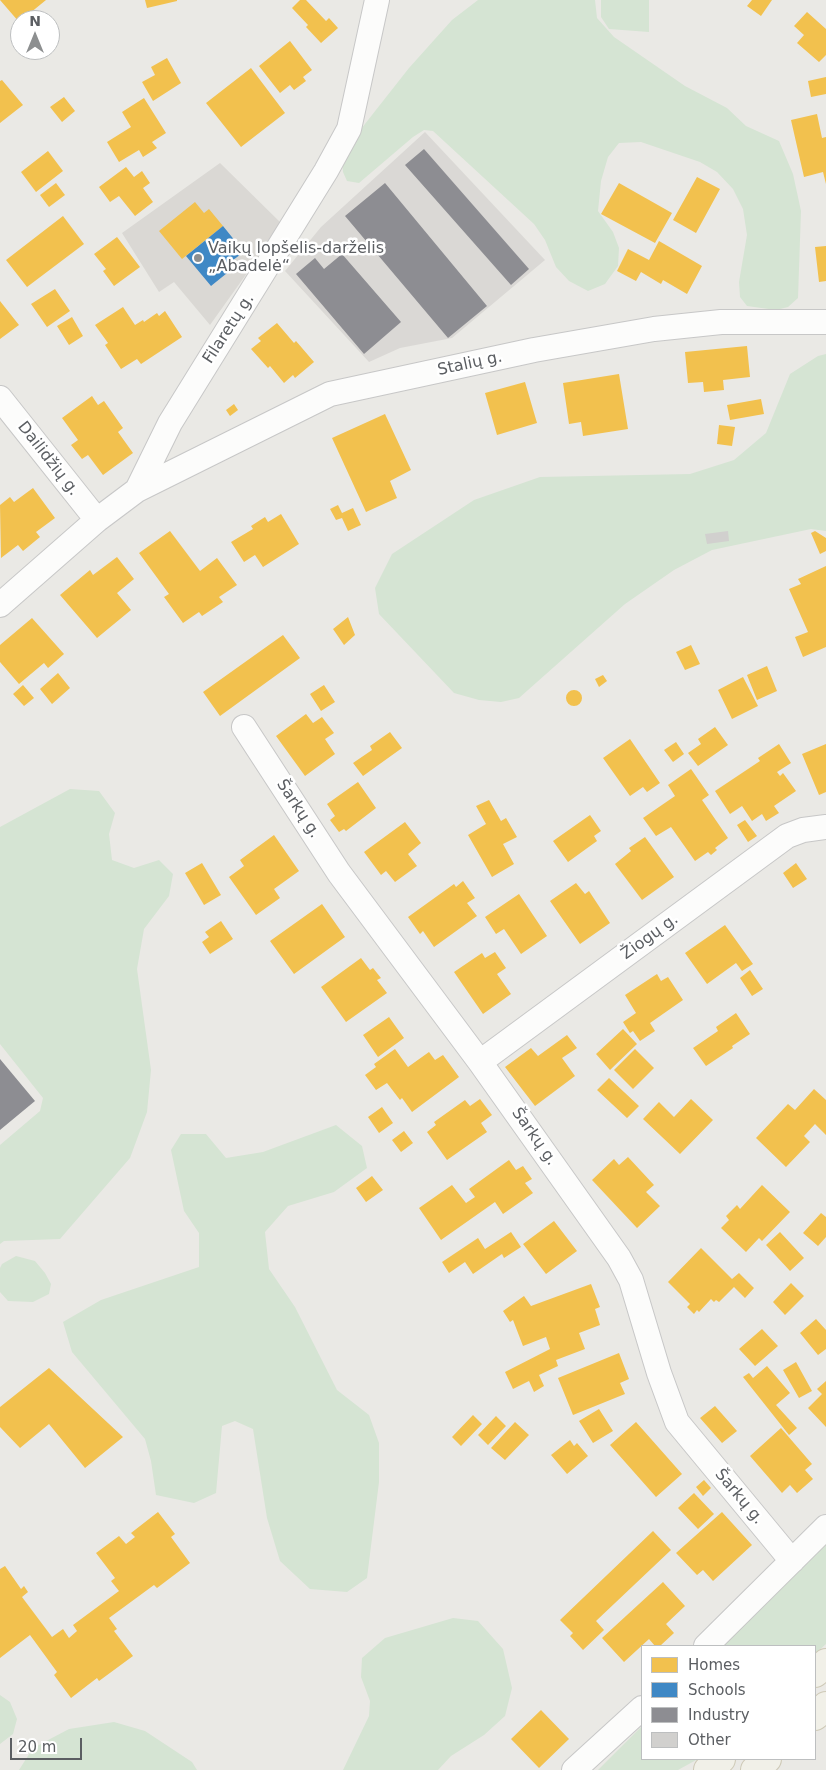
<!DOCTYPE html>
<html>
<head>
<meta charset="utf-8">
<style>
  body { margin:0 }
  #map { position:relative; width:826px; height:1770px; overflow:hidden; background:#eae9e5; font-family:"DejaVu Sans",sans-serif }
  canvas { display:block }
  .legend { position:absolute; left:641px; top:1645px; width:175px; height:115px; box-sizing:border-box; background:#fff; border:1px solid #bdbfc0; margin:0; padding:6px 9px; list-style:none; font-size:15px; color:#5b5e62 }
  .legend li { display:flex; align-items:center; gap:10px; height:25px }
  .legend b { width:25px; border:1px solid #bdbfc0 }
  .north { position:absolute; left:10px; top:10px; width:50px; height:50px; box-sizing:border-box; background:#fff; border:1px solid #bdbfc0; border-radius:50%; rotate:0deg; font-size:14px; font-weight:700; line-height:20px; text-align:center; color:#5b5e62 }
  .north::after { content:''; display:block; margin:auto; width:18px; height:22px; background:#8d8f90; clip-path:polygon(50% 0,100% 100%,50% 72%,0 100%) }
  .scale { position:absolute; left:10px; top:1738px; width:72px; height:22px; box-sizing:border-box; border:2px solid #5b5e62; border-top:0; padding-left:6px; font-size:15px; line-height:18px; white-space:nowrap; color:#5b5e62; -webkit-text-stroke:4px #fff; paint-order:stroke }
</style>
</head>
<body>
<div id="map">
<canvas width="826" height="1770"></canvas>
<ul class="legend">
<li><b style="height:14px;background:#f2c14e"></b>Homes</li>
<li><b style="height:14px;background:#3f88c5"></b>Schools</li>
<li><b style="height:14px;background:#8d8d92"></b>Industry</li>
<li><b style="height:14px;background:#d1d0ce"></b>Other</li>
</ul>
<div class="north">N</div>
<div class="scale">20 m</div>
</div>
<script>
const context = document.querySelector('canvas').getContext('2d');
context.lineJoin = 'round';
function fillPath(path, color) { context.fillStyle = color; context.fill(path, 'evenodd'); }
const poly = rows => new Path2D(rows.map(r => 'M' + r).join(''));
function stroke(path, color, width, dash) { context.strokeStyle = color; context.lineWidth = width; context.lineCap = dash ? 'butt' : 'round'; context.setLineDash(dash || []); context.stroke(path); }
function drawText(font, color, halo, rows, align = 'center') {
  context.font = font + ' "DejaVu Sans",sans-serif'; context.lineWidth = 5; context.setLineDash([]); context.textBaseline = 'middle'; context.strokeStyle = halo; context.fillStyle = color; for (const [text, x, y, turn = 0] of rows) {
    context.save(); context.translate(x, y); context.rotate((+turn || 0) * Math.PI / 180); context.textAlign = isNaN(turn) ? turn : align; if (halo) context.strokeText(text, 0, 0); context.fillText(text, 0, 0); context.restore();
  }
}
const industrial = poly([
  [425,132,545,260,452,338,400,348,369,362,285,271,321,227]
]);
const education = poly([
  [220,163,282,224,210,325,174,282,159,292,122,233]
]);
const green = poly([
  [478,0,595,0,597,18,614,37,685,86,727,108,746,126,779,141,793,174,801,211,798,298,788,307,776,310,747,306,740,297,739,282,747,235,743,209,733,189,717,172,700,162,641,142,619,143,608,157,601,181,598,211,613,232,619,248,618,266,605,284,588,291,569,281,556,267,545,240,534,224,433,131,424,130,413,137,359,183,347,181,343,172,342,159,361,129,409,68,452,20],
  [601,0,649,0,649,32,609,29,601,17],
  [826,354,826,531,811,529,712,550,674,570,625,604,519,698,501,702,479,700,454,693,379,614,375,588,392,554,474,500,540,477,690,474,734,460,766,433,790,374,818,356],
  [70,789,99,791,115,813,109,834,112,860,134,868,159,860,173,874,169,896,144,929,137,969,151,1070,147,1112,130,1158,60,1239,4,1241,0,1244,0,1145,40,1111,43,1098,0,1044,0,827],
  [336,1125,362,1146,367,1168,334,1192,288,1206,265,1232,269,1269,295,1307,337,1390,369,1415,379,1443,379,1482,367,1578,347,1592,310,1589,280,1561,267,1518,253,1429,235,1421,222,1426,216,1493,194,1503,156,1495,151,1461,145,1439,72,1352,63,1322,101,1300,199,1267,199,1233,184,1211,171,1150,181,1134,206,1134,226,1158,263,1152],
  [16,1256,35,1261,45,1273,51,1284,49,1294,33,1302,8,1301,0,1292,0,1268,2,1264],
  [826,1540,826,1644,815,1654,815,1646,721,1646],
  [453,1618,478,1621,503,1649,512,1688,505,1716,484,1735,451,1756,438,1770,343,1770,369,1716,370,1701,361,1677,362,1658,385,1638],
  [0,1695,10,1702,17,1719,13,1734,0,1744],
  [114,1722,145,1731,192,1762,197,1770,19,1770,33,1748,69,1729],
  [642,1726,642,1759,698,1759,678,1770,598,1770]
]);
const homes = poly([
  [0,0,46,0,19,22],
  [145,0,177,0,177,1,147,8],
  [300,0,306,0,326,21,329,18,338,28,321,43,306,27,308,25,292,8],
  [752,0,772,0,761,16,747,6],
  [807,12,826,29,826,55,819,62,797,43,804,35,794,26],
  [290,41,312,70,303,77,306,81,294,90,290,85,280,93,259,66],
  [167,58,181,83,153,101,142,82,155,75,151,67],
  [251,68,285,113,241,147,206,103],
  [826,77,826,94,811,97,808,81],
  [2,80,23,105,0,123,0,81],
  [64,97,75,111,62,122,50,107],
  [144,98,166,133,152,142,157,148,143,157,139,150,119,162,107,142,131,127,122,112],
  [817,114,822,138,826,137,826,184,823,172,804,177,791,120],
  [48,151,63,171,36,192,21,172],
  [126,167,134,177,142,171,150,183,143,188,153,202,135,216,119,196,110,202,99,187],
  [697,177,720,189,696,233,673,220],
  [56,183,65,195,49,207,40,195],
  [619,183,672,213,655,243,601,214],
  [195,202,204,213,209,209,223,226,182,259,159,231],
  [63,216,84,244,27,287,6,260],
  [117,237,140,267,114,286,103,271,106,269,94,254],
  [659,241,702,266,687,294,663,280,661,284,641,272,636,281,617,271,628,249,649,260],
  [826,246,826,281,819,282,815,247],
  [55,289,70,311,47,327,31,304],
  [0,301,19,325,0,339],
  [123,307,135,325,143,320,144,322,157,313,159,316,165,311,182,337,141,364,137,359,121,369,105,345,108,343,95,325],
  [72,317,83,336,69,345,57,326],
  [277,323,294,343,296,341,314,362,295,378,293,375,284,383,270,366,268,368,251,349,261,341,258,338],
  [747,346,750,377,723,380,724,390,704,392,703,382,688,383,685,352],
  [619,374,628,429,583,436,581,422,569,424,563,383],
  [525,382,537,423,497,435,485,393],
  [92,396,98,405,104,401,123,428,118,432,133,453,103,475,88,455,82,459,71,445,78,440,62,418],
  [761,399,764,414,730,420,727,405],
  [234,404,238,410,230,416,226,410],
  [385,414,411,470,390,481,397,498,366,512,332,438],
  [719,425,735,427,732,446,717,444],
  [33,488,55,518,36,532,40,537,23,551,18,545,1,558,0,505,10,497,14,502],
  [338,505,342,513,353,508,361,525,348,531,342,518,336,520,330,509],
  [281,514,299,544,263,567,255,555,244,562,231,542,253,529,251,526,265,517,268,522],
  [170,531,200,571,217,558,237,585,219,597,223,602,202,616,199,612,183,623,164,597,169,594,139,553],
  [815,531,826,538,826,551,820,554,811,533],
  [117,557,134,579,117,593,131,610,97,638,60,595,90,570,93,575],
  [826,566,826,647,803,657,795,637,808,632,789,589,801,584,798,579],
  [348,617,355,635,344,645,333,629],
  [32,618,64,654,48,668,44,663,19,684,0,662,0,645],
  [283,635,300,658,220,716,203,692],
  [691,645,700,664,685,670,676,652],
  [767,666,777,691,757,700,747,675],
  [58,673,70,688,52,704,40,689],
  [603,675,607,681,599,687,595,679],
  [743,677,758,706,732,719,718,690],
  [23,685,34,698,24,706,13,694],
  [324,685,335,702,321,711,310,694],
  '566 698a8 8 0 1 1 16 0a8 8 0 1 1-16 0Z',
  [306,714,313,723,322,717,334,733,325,739,335,754,305,776,276,736],
  [715,727,728,745,698,766,688,753,701,744,698,739],
  [390,732,402,748,363,776,353,763,372,750,370,746],
  [630,739,660,783,647,792,643,787,630,796,603,758],
  [676,742,684,754,673,762,664,750],
  [779,744,791,763,777,772,780,776,783,773,796,791,774,806,779,813,766,821,762,814,752,821,742,806,730,814,715,791,760,761,758,758],
  [826,744,826,792,819,795,802,754],
  [691,769,709,795,702,800,728,838,715,848,717,850,711,855,708,852,695,861,671,827,656,836,643,818,675,796,668,785],
  [358,782,376,808,346,831,344,829,339,832,330,820,335,816,327,804],
  [489,800,501,821,506,818,517,837,503,844,514,864,492,877,468,835,486,824,476,806],
  [590,815,601,831,594,836,597,841,568,862,553,841],
  [745,820,757,836,748,842,737,825],
  [405,822,421,843,408,854,417,866,395,882,386,871,381,875,364,852],
  [274,835,299,871,274,889,280,898,256,915,229,877,244,866,240,860],
  [645,837,674,877,642,900,615,864,631,851,629,848],
  [202,863,221,895,204,905,185,873],
  [796,863,807,879,793,888,783,873],
  [463,881,475,898,467,903,477,916,434,947,423,931,420,934,408,917,454,884,456,887],
  [576,883,585,894,589,891,610,923,580,944,550,901],
  [519,894,547,936,521,954,504,929,496,934,485,917],
  [322,904,345,937,294,974,270,941],
  [221,921,233,939,210,954,202,942,209,937,205,932],
  [725,925,753,964,742,971,736,963,707,984,685,953],
  [495,952,506,968,497,974,511,994,483,1014,454,972,482,953,485,958],
  [361,958,370,970,373,968,381,978,377,980,387,993,346,1022,321,987],
  [750,970,763,989,752,996,740,978],
  [657,974,661,981,668,977,683,1000,650,1023,655,1031,640,1041,633,1031,630,1033,623,1022,636,1013,625,995],
  [736,1013,750,1034,732,1046,733,1048,706,1066,693,1048,718,1031,716,1027],
  [389,1017,404,1038,378,1057,363,1035],
  [623,1029,637,1044,610,1070,596,1054],
  [567,1035,577,1048,562,1058,575,1076,535,1106,505,1067,531,1048,538,1056],
  [395,1049,408,1067,429,1052,435,1060,443,1055,459,1077,412,1112,402,1098,400,1100,387,1083,376,1090,365,1075,376,1067,374,1064],
  [635,1049,654,1068,633,1089,614,1070],
  [609,1078,639,1106,627,1118,597,1090],
  [814,1089,826,1100,826,1135,815,1124,804,1136,810,1142,786,1167,756,1138,788,1104,795,1110],
  [480,1099,492,1115,481,1123,487,1132,447,1160,427,1132,436,1125,434,1122,465,1100,470,1106],
  [691,1099,713,1120,680,1154,643,1119,659,1102,674,1117],
  [382,1107,393,1123,379,1133,368,1117],
  [404,1131,413,1143,401,1152,392,1140],
  [628,1157,654,1185,646,1192,660,1206,637,1228,592,1180,614,1159,619,1165],
  [509,1160,516,1170,523,1166,532,1179,525,1183,533,1193,503,1214,495,1202,441,1240,419,1208,452,1185,466,1203,475,1197,469,1189],
  [372,1176,383,1190,366,1202,356,1188],
  [762,1185,790,1212,762,1241,759,1238,746,1252,721,1228,729,1220,726,1216,737,1205,740,1209],
  [821,1213,826,1217,826,1237,818,1246,803,1233],
  [554,1221,577,1251,546,1274,523,1244],
  [511,1232,521,1247,504,1258,502,1254,473,1274,465,1262,449,1273,442,1262,478,1238,485,1249],
  [780,1232,804,1258,790,1271,766,1245],
  [701,1248,732,1279,739,1273,754,1288,745,1298,734,1287,719,1302,716,1300,714,1302,711,1299,699,1312,697,1310,694,1314,687,1307,690,1304,668,1282],
  [791,1283,804,1296,785,1315,773,1302],
  [591,1284,600,1307,595,1309,600,1325,579,1333,585,1349,556,1360,558,1366,539,1375,544,1386,534,1392,529,1381,513,1389,505,1372,550,1349,546,1337,523,1346,513,1320,510,1322,503,1311,524,1296,531,1306],
  [816,1319,826,1330,826,1349,818,1355,800,1333],
  [762,1329,778,1346,755,1366,739,1349],
  [619,1353,629,1379,620,1383,625,1394,573,1415,558,1378],
  [796,1362,812,1391,799,1398,783,1370],
  [767,1366,790,1393,776,1405,797,1428,789,1435,743,1377,749,1373,753,1378],
  [49,1368,123,1437,85,1468,49,1424,20,1448,0,1427,0,1407],
  [826,1381,826,1427,808,1408,822,1394,817,1389],
  [715,1406,737,1431,722,1443,700,1418],
  [599,1409,613,1431,593,1443,579,1421],
  [473,1415,482,1424,461,1446,452,1437],
  [496,1416,506,1426,488,1445,478,1435],
  [515,1422,529,1435,505,1460,491,1448],
  [636,1422,682,1474,656,1497,610,1445],
  [781,1428,812,1464,805,1470,813,1479,797,1493,790,1485,782,1493,750,1456],
  [570,1440,574,1446,577,1443,588,1456,567,1474,551,1455],
  [704,1480,711,1488,703,1496,696,1487],
  [694,1493,714,1514,698,1529,678,1508],
  [158,1512,175,1534,171,1537,190,1563,157,1588,154,1585,109,1618,117,1629,114,1631,133,1656,99,1681,97,1678,71,1698,54,1675,57,1672,30,1635,0,1658,0,1569,5,1566,21,1589,24,1586,28,1592,22,1597,52,1637,63,1629,69,1638,77,1631,73,1625,119,1591,111,1581,115,1578,96,1553,119,1536,126,1544,135,1537,131,1533],
  [722,1512,752,1545,713,1581,703,1570,697,1575,676,1553],
  [653,1531,671,1550,596,1621,604,1630,583,1650,570,1636,573,1633,560,1620],
  [663,1582,685,1606,666,1624,674,1633,660,1646,655,1646,649,1639,624,1662,602,1638],
  [541,1710,569,1739,539,1768,511,1739]
]);
const schools = poly([
  [223,226,244,252,233,260,237,265,211,286,186,256]
]);
const industry = poly([
  [424,149,529,269,511,285,405,165],
  [385,183,487,306,448,338,345,216],
  [342,254,401,322,364,354,296,274,315,258,324,269],
  [0,1059,35,1101,0,1130]
]);
const building = poly([
  [728,531,729,541,707,544,705,534]
]);
const street = poly([
  [0,398,97,520],
  [137,490,330,394,534,350,654,329,721,322,826,322],
  [0,605,97,520,137,490,170,423,326,171,349,129,377,0],
  [244,727,339,873,480,1062,619,1258,631,1280,659,1373,677,1422,792,1561],
  [480,1062,787,836,803,830,826,827],
  [706,1646,826,1527],
  [574,1770,642,1708]
]);
const primary = poly([
  [815,1673,826,1663],
  [815,1716,826,1706],
  [708,1770,721,1759],
  [755,1770,767,1759]
]);
const markers = [
  [198,258,5,"#8d8f90"]
];
const poiNames = [
  ["Vaikų lopšelis-darželis",208,249],
  ["„Abadelė“",208,267]
];
const streetNames = [
  ["Filaretų g.",229,329,-57],
  ["Stalių g.",470,364,-12],
  ["Dailidžių g.",48,459,52],
  ["Šarkų g.",298,809,57],
  ["Žiogų g.",650,937,-36],
  ["Šarkų g.",534,1137,55],
  ["Šarkų g.",739,1497,50]
];
fillPath(industrial, '#dad8d5');
fillPath(education, '#dad8d4');
fillPath(green, '#d5e4d3');
fillPath(homes, '#f2c14e');
fillPath(schools, '#3f88c5');
fillPath(industry, '#8d8d92');
fillPath(building, '#d1d0ce');
stroke(street, '#c7c7c7', 26);
stroke(primary, '#cec9b6', 30);
stroke(street, '#fcfcfb', 24);
stroke(primary, '#f1f0e8', 28);
for (const [x, y, r, color] of markers) { const dot = new Path2D(); dot.arc(x, y, r, 0, 2 * Math.PI); context.fillStyle = color; context.fill(dot); stroke(dot, '#fff', 2); }
drawText('16px', '#5b5e62', '#fff', poiNames, 'left');
drawText('16px', '#5b5e62', '#fff', streetNames);
</script>
</body>
</html>
